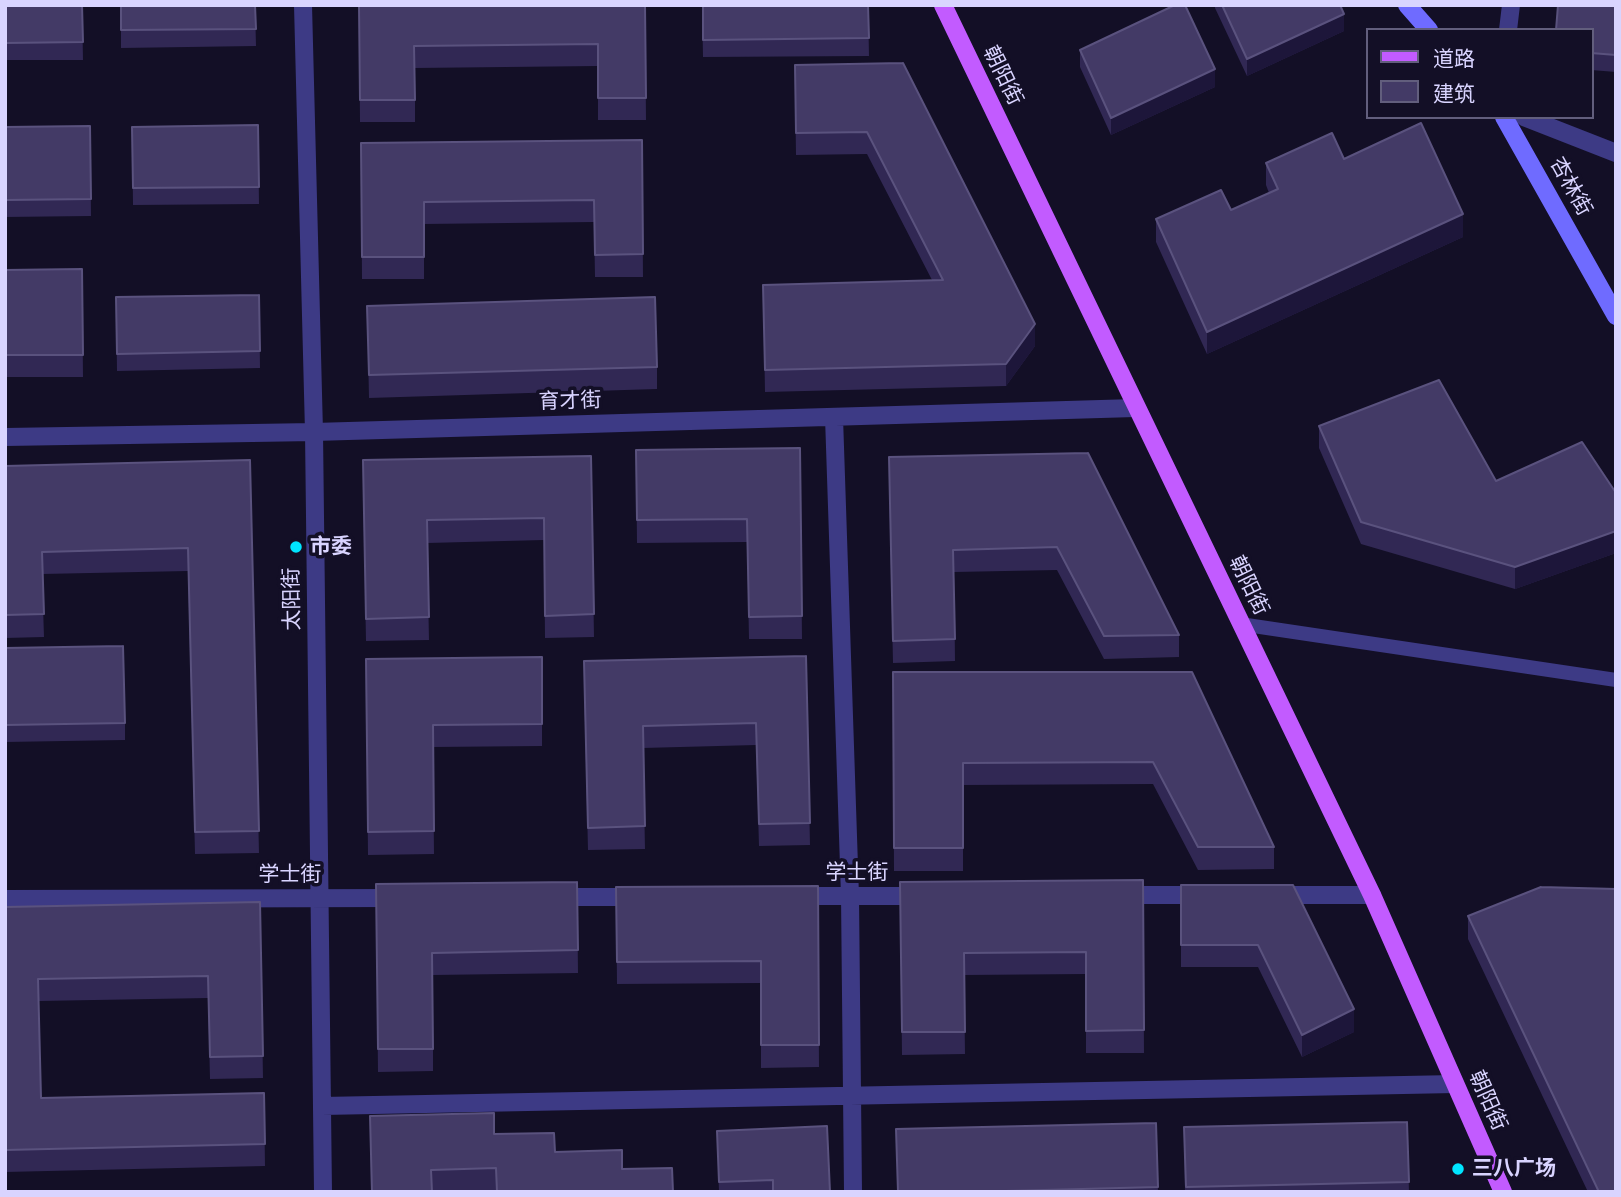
<!DOCTYPE html>
<html>
<head>
<meta charset="utf-8">
<style>
  body { margin:0 }
  #map { position:relative; width:1621px; height:1197px; overflow:hidden; background:#130f26; font-family:Signika,"Noto Sans SC",sans-serif }
  canvas { display:block }
  .frame { position:absolute; inset:0; border:7px solid #d9d4ff; pointer-events:none }
  .legend { position:absolute; left:1366px; top:28px; width:228px; height:91px; box-sizing:border-box; background:#130f26; border:2px solid #625e7d; margin:0; padding:9px 12px; list-style:none; font-size:21px; color:#d9d4ff }
  .legend li { display:flex; align-items:center; gap:14px; height:35px }
  .legend b { width:35px; border:2px solid #625e7d }
</style>
</head>
<body>
<div id="map">
<canvas width="1621" height="1197"></canvas>
<div class="frame"></div>
<ul class="legend">
<li><b style="height:9px;background:#c25bff"></b>道路</li>
<li><b style="height:19px;background:#433a66"></b>建筑</li>
</ul>
</div>
<script>
const context = document.querySelector('canvas').getContext('2d');
context.lineJoin = 'round';
const poly = rows => new Path2D(rows.map(r => 'M' + r).join(''));
function stroke(path, color, width, dash) { context.strokeStyle = color; context.lineWidth = width; context.lineCap = dash ? 'butt' : 'round'; context.setLineDash(dash || []); context.stroke(path); }
function fillPath(path, color) { context.fillStyle = color; context.fill(path, 'evenodd'); }
function drawText(font, color, halo, rows, align = 'center') {
  context.font = font + ' Signika,"Noto Sans SC",sans-serif'; context.lineWidth = 7; context.setLineDash([]); context.textBaseline = 'middle'; context.strokeStyle = halo; context.fillStyle = color; for (const [text, x, y, turn = 0] of rows) {
    context.save(); context.translate(x, y); context.rotate((+turn || 0) * Math.PI / 180); context.textAlign = isNaN(turn) ? turn : align; if (halo) context.strokeText(text, 0, 0); context.fillText(text, 0, 0); context.restore();
  }
}
const lane = poly([
  [1240,624,1616,680]
]);
const street = poly([
  [303,5,314,432,323,1192],
  [1508,30,1511,5],
  [1524,117,1616,153],
  [834,417,850,896,853,1192],
  [5,437,314,432,1135,408],
  [1120,895,1204,895],
  [1274,895,1372,895],
  [795,896,924,896],
  [553,897,641,897],
  [5,899,399,898],
  [322,1106,1455,1084]
]);
const secondary = poly([
  [1407,5,1429,30],
  [1504,117,1616,316]
]);
const primary = poly([
  [943,5,1372,895,1503,1192]
]);
const wall = poly([
  [5,5,82,5,83,60,5,60],
  [121,5,255,5,256,46,121,48],
  [359,5,645,5,646,120,598,120,598,66,415,68,415,122,360,122],
  [702,5,868,5,869,56,703,57],
  [1215,5,1340,5,1344,31,1247,76,1215,8],
  [1616,5,1616,72,1591,70,1591,30],
  [1080,50,1215,87,1111,135,1080,67],
  [903,63,1035,346,1006,386,765,392,763,285,932,280,867,154,796,155,795,87],
  [258,125,259,204,133,205,132,127],
  [90,126,91,216,5,217,5,127],
  [642,140,643,277,595,277,594,222,424,224,424,279,362,279,361,143],
  [1344,159,1463,237,1207,354,1156,242,1156,219,1231,210,1269,193,1266,185,1266,163],
  [82,269,83,377,5,377,5,270],
  [259,295,260,368,117,371,116,297],
  [367,306,657,367,657,389,369,398],
  [1319,426,1496,481,1616,493,1616,553,1515,589,1361,544,1319,448],
  [800,448,802,639,749,639,747,542,637,543,636,450],
  [1088,453,1179,635,1179,657,1104,659,1057,570,954,572,955,661,893,663,889,479],
  [591,456,594,637,545,638,544,540,427,543,429,640,366,641,363,483],
  [250,460,259,853,195,854,188,571,42,574,44,637,5,638,5,466],
  [5,648,125,723,125,740,5,742],
  [806,656,810,845,759,846,756,745,643,748,645,849,588,850,584,683],
  [542,657,542,746,433,747,434,854,368,855,366,659],
  [893,672,1192,672,1274,847,1274,869,1198,870,1153,784,963,785,963,871,894,871],
  [1143,880,1144,1053,1086,1053,1086,974,964,975,965,1054,902,1055,900,882],
  [577,882,578,973,433,975,433,1071,378,1072,376,884],
  [1181,885,1293,885,1354,1032,1302,1057,1258,967,1181,967],
  [818,886,819,1067,761,1068,761,983,617,984,616,887],
  [260,902,263,1078,210,1079,208,998,38,1001,41,1098,264,1093,265,1166,5,1172,5,907],
  [1468,916,1616,1192,1588,1192,1468,939],
  [370,1116,494,1134,555,1152,622,1169,673,1192,496,1192,496,1191,371,1192],
  [1407,1122,1409,1192,1185,1192,1184,1127],
  [1156,1123,1158,1192,897,1192],
  [717,1131,830,1192,719,1192]
]);
const shadedWall = poly([
  [1344,14,1344,31,1247,76,1247,59],
  [1215,69,1215,87,1111,135,1111,118],
  [1463,214,1463,237,1207,354,1207,332],
  [1035,324,1035,346,1006,386,1006,364],
  [1616,531,1616,553,1515,589,1515,567],
  [1354,1009,1354,1032,1302,1057,1302,1035]
]);
const building = poly([
  [5,5,82,5,83,42,5,43,5,5],
  [121,5,255,5,256,29,121,30,121,5],
  [359,5,645,5,646,98,598,98,598,44,414,46,415,100,360,100,359,5],
  [703,5,868,5,869,38,703,40,703,5],
  [1175,5,1185,5,1215,69,1111,118,1080,50,1175,5],
  [1222,5,1340,5,1344,14,1247,59,1222,5],
  [1558,5,1616,5,1616,55,1591,53,1591,30,1556,30,1558,5],
  [903,63,1035,324,1006,364,765,370,763,285,943,280,867,132,796,133,795,65,903,63],
  [1421,123,1463,214,1207,332,1156,219,1221,190,1231,210,1278,189,1266,163,1332,133,1344,159,1421,123],
  [258,125,259,187,133,188,132,127,258,125],
  [90,126,91,199,5,200,5,127,90,126],
  [642,140,643,254,595,255,594,200,424,202,424,257,362,257,361,143,642,140],
  [82,269,83,355,5,355,5,270,82,269],
  [259,295,260,351,117,354,116,297,259,295],
  [655,297,657,367,369,375,367,306,655,297],
  [1439,380,1496,481,1582,442,1616,493,1616,531,1515,567,1361,522,1319,426,1439,380],
  [800,448,802,616,749,617,747,519,637,520,636,450,800,448],
  [1088,453,1179,635,1104,636,1057,547,953,550,955,639,893,641,889,457,1088,453],
  [591,456,594,614,545,616,544,518,427,520,429,617,366,619,363,460,591,456],
  [250,460,259,831,195,832,188,548,42,552,44,614,5,615,5,466,250,460],
  [123,646,125,723,5,725,5,648,123,646],
  [806,656,810,823,759,824,756,723,643,726,645,826,588,828,584,661,806,656],
  [542,657,542,724,433,725,434,831,368,832,366,659,542,657],
  [893,672,1192,672,1274,847,1198,847,1153,762,963,763,963,848,894,848,893,672],
  [1143,880,1144,1030,1086,1031,1086,952,964,953,965,1032,902,1032,900,882,1143,880],
  [577,882,578,950,432,953,433,1049,378,1049,376,884,577,882],
  [1181,885,1293,885,1354,1009,1302,1035,1258,945,1181,945,1181,885],
  [818,886,819,1045,761,1045,761,961,617,962,616,887,818,886],
  [1541,887,1616,889,1616,1192,1599,1192,1468,916,1541,887],
  [260,902,263,1056,210,1057,208,976,38,979,41,1098,264,1093,265,1144,5,1150,5,907,260,902],
  [494,1113,494,1134,554,1133,555,1152,622,1150,622,1169,672,1168,673,1192,497,1192,496,1168,431,1170,432,1192,372,1192,370,1116,494,1113],
  [1407,1122,1409,1182,1186,1187,1184,1127,1407,1122],
  [1156,1123,1158,1187,967,1192,898,1192,896,1129,1156,1123],
  [827,1126,830,1192,773,1192,773,1180,719,1182,717,1131,827,1126]
]);
const markers = [
  [296,547,7,"#00e5ff"],
  [1458,1169,7,"#00e5ff"]
];
const streetNames = [
  ["朝阳街",1002,76,64],
  ["杏林街",1570,187,61],
  ["育才街",570,402,-2],
  ["朝阳街",1248,586,64],
  ["太阳街",293,599,-91],
  ["学士街",857,873],
  ["学士街",290,875],
  ["朝阳街",1487,1101,66]
];
const poiNames = [
  ["市委",310,547],
  ["三八广场",1472,1169]
];
stroke(lane, '#3d3a85', 14);
stroke(street, '#3d3a85', 18);
stroke(secondary, '#6f6bff', 18);
stroke(primary, '#c25bff', 18);
fillPath(wall, '#312854');
fillPath(shadedWall, '#1d163a');
fillPath(building, '#433a66');
stroke(building, '#5a527e', 2);
for (const [x, y, r, color] of markers) { const dot = new Path2D(); dot.arc(x, y, r, 0, 2 * Math.PI); context.fillStyle = color; context.fill(dot); stroke(dot, '#130f26', 2.5); }
drawText('21px', '#d9d4ff', '#130f26', streetNames);
drawText('bold 21px', '#d9d4ff', '#130f26', poiNames, 'left');
</script>
</body>
</html>
